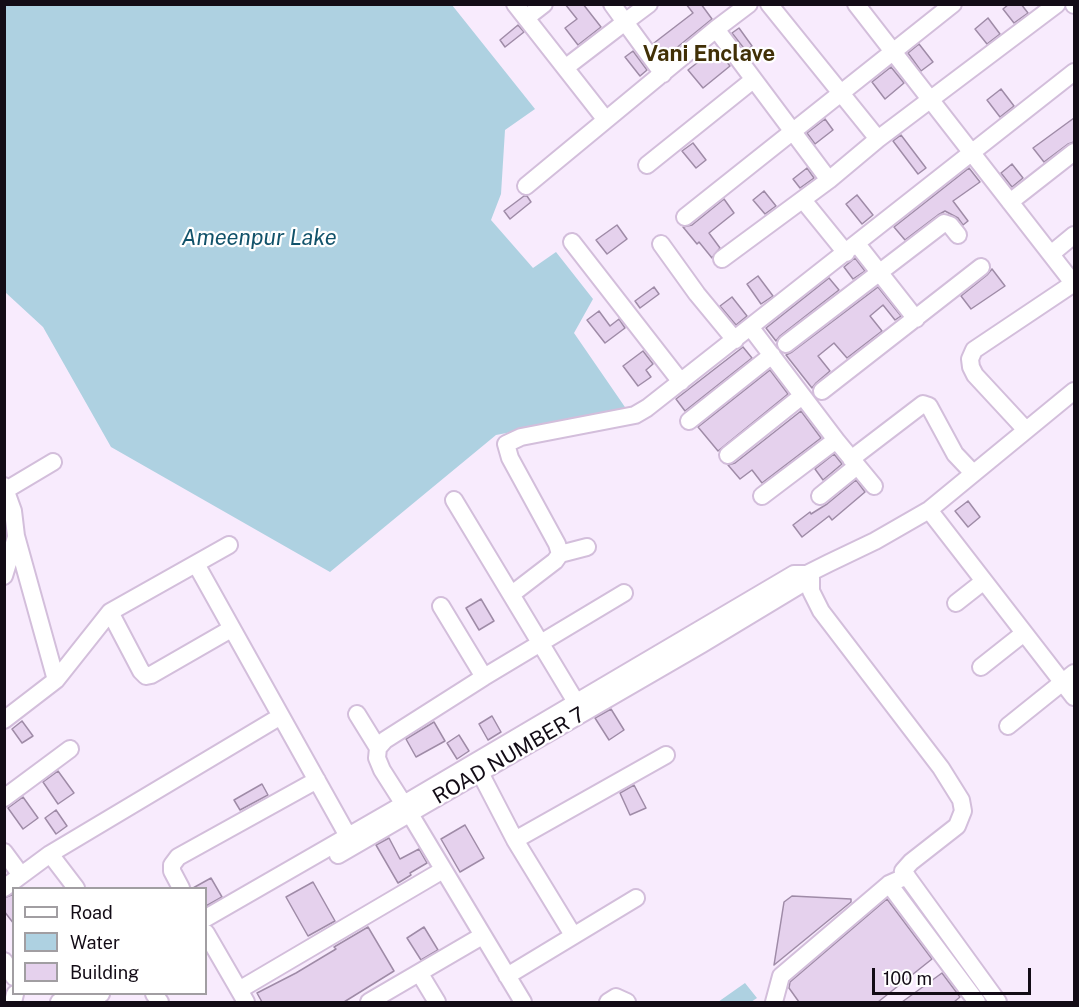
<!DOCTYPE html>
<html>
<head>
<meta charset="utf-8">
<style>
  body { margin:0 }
  #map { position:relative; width:1079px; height:1007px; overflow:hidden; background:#f8ebfd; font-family:"Public Sans",sans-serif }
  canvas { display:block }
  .frame { position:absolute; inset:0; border:6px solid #130c16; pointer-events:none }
  .legend { position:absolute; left:12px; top:887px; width:195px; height:108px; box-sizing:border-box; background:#fff; border:2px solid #a19ea2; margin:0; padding:8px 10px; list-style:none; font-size:18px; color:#130c16 }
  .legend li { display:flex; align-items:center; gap:12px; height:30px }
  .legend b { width:30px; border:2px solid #a19ea2 }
  .scale { position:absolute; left:872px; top:968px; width:159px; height:27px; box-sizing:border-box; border:3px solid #130c16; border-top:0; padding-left:8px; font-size:18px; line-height:21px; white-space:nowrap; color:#130c16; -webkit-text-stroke:4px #fff; paint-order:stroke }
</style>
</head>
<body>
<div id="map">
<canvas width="1079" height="1007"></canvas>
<div class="frame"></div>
<ul class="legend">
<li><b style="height:8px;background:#fff"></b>Road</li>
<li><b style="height:16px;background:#aed1e1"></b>Water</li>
<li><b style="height:16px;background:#e5d1ed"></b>Building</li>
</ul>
<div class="scale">100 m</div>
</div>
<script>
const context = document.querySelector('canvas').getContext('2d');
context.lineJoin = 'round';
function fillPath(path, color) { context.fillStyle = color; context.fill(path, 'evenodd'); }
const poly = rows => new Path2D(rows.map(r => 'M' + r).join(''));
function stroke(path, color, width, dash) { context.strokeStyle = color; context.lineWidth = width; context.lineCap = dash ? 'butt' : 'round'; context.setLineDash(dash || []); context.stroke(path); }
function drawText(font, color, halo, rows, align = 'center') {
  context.font = font + ' "Public Sans",sans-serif'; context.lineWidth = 4.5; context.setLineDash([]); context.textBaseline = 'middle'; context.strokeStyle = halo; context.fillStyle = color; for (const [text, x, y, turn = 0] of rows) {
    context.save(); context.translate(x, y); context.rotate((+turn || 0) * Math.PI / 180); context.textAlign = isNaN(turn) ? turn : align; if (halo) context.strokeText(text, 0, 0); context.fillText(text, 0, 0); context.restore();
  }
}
const water = poly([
  [4,5,452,5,535,109,505,130,501,194,491,220,533,268,556,252,593,299,574,333,627,410,496,435,330,572,111,447,43,327,5,292],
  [745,983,757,998,751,1002,718,1002]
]);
const building = poly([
  [565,4,583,4,601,27,578,45,565,28,577,19,565,4],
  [686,4,701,4,712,19,664,58,654,43,693,13,686,4],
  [1009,4,1021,4,1028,13,1014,23,1003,9,1009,4],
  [988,18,1000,34,987,44,975,29,988,18],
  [518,25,524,32,505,47,500,40,518,25],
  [739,28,752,46,746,51,732,33,739,28],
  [919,44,933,62,921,71,908,53,919,44],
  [716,48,730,66,703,88,688,70,716,48],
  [633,51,647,70,640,76,625,57,633,51],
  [891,67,904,83,885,99,872,82,891,67],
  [1001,89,1014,106,1000,117,987,100,1001,89],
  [1074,118,1074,142,1068,144,1044,162,1033,148,1074,118],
  [825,119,833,130,815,144,807,133,825,119],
  [901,135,926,168,918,174,893,141,901,135],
  [693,143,706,160,696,168,682,151,693,143],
  [1012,164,1023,178,1012,187,1001,173,1012,164],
  [807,168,814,178,800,188,793,179,807,168],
  [969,168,980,182,953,201,968,221,963,225,958,218,945,211,938,215,905,240,894,227,969,168],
  [764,191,776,206,765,214,753,200,764,191],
  [857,195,873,215,862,224,846,204,857,195],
  [524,196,527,196,531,202,510,219,504,211,524,196],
  [724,199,734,213,709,233,720,248,712,258,699,242,697,244,683,227,692,225,724,199],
  [617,225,627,239,607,254,596,240,617,225],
  [855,258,865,271,853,279,844,267,855,258],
  [992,269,1005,286,971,309,961,296,987,275,992,269],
  [758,276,773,296,761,304,747,284,758,276],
  [829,278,839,290,780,336,776,341,766,328,829,278],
  [654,287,659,294,640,308,635,301,654,287],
  [878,287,901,316,895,320,883,305,870,316,882,331,847,358,834,343,818,356,830,371,816,383,812,388,786,355,792,352,878,287],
  [732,297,747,316,736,325,720,306,732,297],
  [599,311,610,326,619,319,625,328,605,343,587,320,599,311],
  [743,347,752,358,685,411,676,399,743,347],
  [643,351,653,364,646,370,651,377,638,386,623,366,643,351],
  [770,370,788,394,718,451,698,427,770,370],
  [801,411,821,438,762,483,752,470,740,479,728,465,735,463,801,411],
  [834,454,842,464,823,480,815,469,834,454],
  [856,480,865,492,832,520,829,516,802,537,793,525,810,512,811,514,827,504,856,480],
  [968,501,980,517,968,527,955,511,968,501],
  [481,599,494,621,479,630,466,608,481,599],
  [611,709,624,730,609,740,595,718,611,709],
  [492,716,501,732,488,740,479,724,492,716],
  [22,721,33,736,22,743,12,729,22,721],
  [434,722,445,741,416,757,406,739,434,722],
  [459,735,469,751,457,759,447,743,459,735],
  [58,771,74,793,58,804,43,782,58,771],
  [262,784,268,795,240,810,234,800,262,784],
  [634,785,646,808,630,815,620,793,634,785],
  [23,797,38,818,23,829,8,808,23,797],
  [56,810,67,826,56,834,45,818,56,810],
  [465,825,484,858,460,872,441,839,465,825],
  [389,838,400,859,419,849,427,863,410,873,411,875,398,883,376,845,389,838],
  [211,878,222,897,206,906,206,888,193,888,211,878],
  [313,882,335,921,308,936,286,897,313,882],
  [14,894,14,924,4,911,4,898,14,894],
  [792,896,851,899,851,902,774,965,784,902,792,896],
  [887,899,932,959,878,1002,799,1002,789,988,790,982,887,899],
  [368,927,394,971,344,1002,262,1002,257,993,296,973,336,949,334,947,368,927],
  [424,927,438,950,421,960,407,938,424,927],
  [942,973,960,997,954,1002,902,1002,942,973]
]);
const minor = poly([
  [515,4,606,120],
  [612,4,625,22,649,4],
  [769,4,878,139],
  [856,4,1074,284],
  [1074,4,1074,5],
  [526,18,544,4],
  [716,29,829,180],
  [565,68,625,22,663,74],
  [647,165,753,80],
  [526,186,716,29,749,4],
  [803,200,846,253],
  [1010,202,1074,152],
  [685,217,953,4],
  [572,242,681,382],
  [661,244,697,294,735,340],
  [857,244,916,319],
  [1051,254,1074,235],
  [722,259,829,180,878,139,1057,4],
  [751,328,836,440,874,486],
  [786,344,944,223,950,225,958,235],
  [822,391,981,267],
  [689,421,772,355],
  [1026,430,975,375,971,367,970,359,974,350,1074,283],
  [728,455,802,396],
  [851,459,923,404,929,406,955,454,973,473],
  [4,486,13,511,16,536,56,680],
  [6,490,53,462],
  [762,496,836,440],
  [820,496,857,466],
  [454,500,582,712],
  [929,510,1074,697],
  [560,554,587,547],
  [196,564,353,845],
  [811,572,811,591,821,611,941,768,961,800,963,811,957,826,911,862,903,871,998,1002],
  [4,576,16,537],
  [512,594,555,561,560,554,557,544,510,458,506,444,521,437,635,415,647,408,1074,72],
  [956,603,984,581],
  [441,606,484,677],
  [110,612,141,671,146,676,151,675,231,629],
  [981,667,1024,633],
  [357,714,378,748],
  [4,720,56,680,110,612,229,545],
  [1008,726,1074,673],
  [475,763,515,840,573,935],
  [4,798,70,749],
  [515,840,666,755],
  [4,852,21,875],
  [50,854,76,888],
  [338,855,702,644,800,585,807,574],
  [889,884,977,1002],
  [4,888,50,854,281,716],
  [181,888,172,871,172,865,178,857,317,780],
  [206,918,404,804,794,574,807,574,829,563,875,541,929,510,1074,391],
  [206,933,246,1002],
  [4,961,14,977],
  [420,974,437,1002],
  [507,976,636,898],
  [239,990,443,870],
  [154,994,160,1002],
  [13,1002,15,994],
  [59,1002,75,994],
  [86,1002,101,994],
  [369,1002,482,936],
  [523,1002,410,814,382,770,377,758,378,748,385,740,484,677,624,593],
  [608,1002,616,997,627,1002],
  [774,1002,781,976,889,884,907,876]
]);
const streetNames = [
  ["ROAD NUMBER 7",509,756,-30]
];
const neighbourhoodNames = [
  ["Vani Enclave",709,54]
];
const waterNames = [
  ["Ameenpur Lake",259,238]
];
fillPath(water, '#aed1e1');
fillPath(building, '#e5d1ed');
stroke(building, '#9f8ba7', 1.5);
stroke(minor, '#d3bedb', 20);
stroke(minor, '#fff', 16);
drawText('21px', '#130c16', '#fff', streetNames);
drawText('bold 22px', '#413006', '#fff', neighbourhoodNames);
drawText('italic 22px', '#11526a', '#fff', waterNames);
</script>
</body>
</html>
